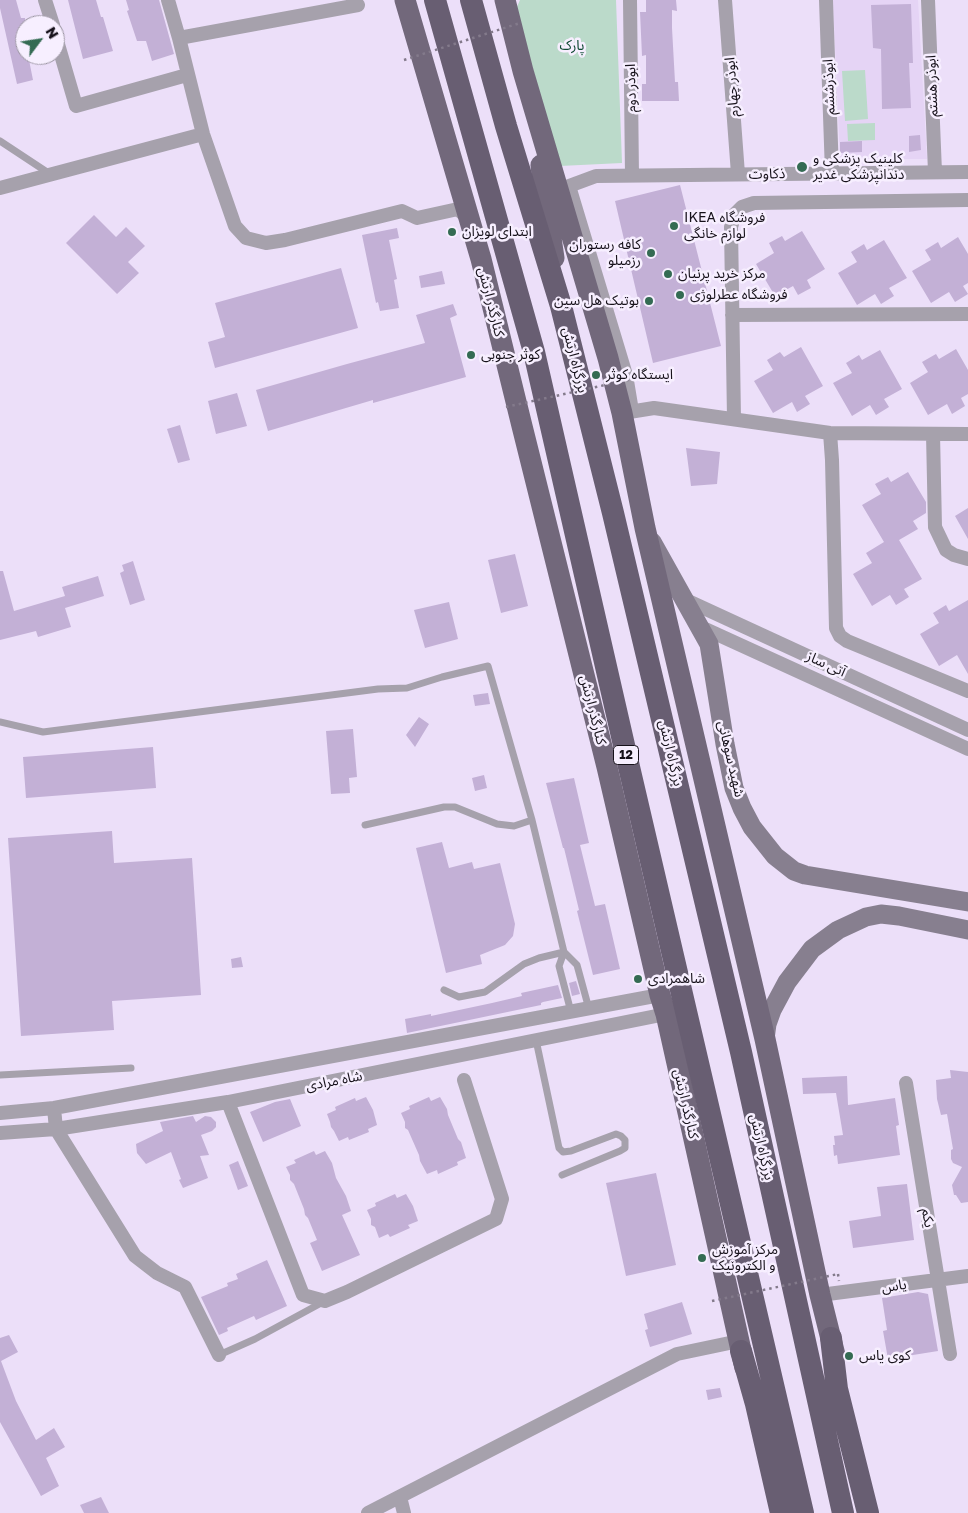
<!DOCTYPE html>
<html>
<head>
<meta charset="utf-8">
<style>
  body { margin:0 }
  #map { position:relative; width:968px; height:1513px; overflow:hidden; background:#ecdff9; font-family:"Golos Text",sans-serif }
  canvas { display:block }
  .north { position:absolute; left:15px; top:15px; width:50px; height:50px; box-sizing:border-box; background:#f7efff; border:1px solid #9d97a4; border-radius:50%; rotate:59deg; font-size:14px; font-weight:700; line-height:20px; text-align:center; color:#17121b }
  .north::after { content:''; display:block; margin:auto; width:18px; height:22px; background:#346b53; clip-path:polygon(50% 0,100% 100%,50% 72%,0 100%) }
</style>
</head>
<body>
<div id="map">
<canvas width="968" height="1513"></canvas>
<div class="north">N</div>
</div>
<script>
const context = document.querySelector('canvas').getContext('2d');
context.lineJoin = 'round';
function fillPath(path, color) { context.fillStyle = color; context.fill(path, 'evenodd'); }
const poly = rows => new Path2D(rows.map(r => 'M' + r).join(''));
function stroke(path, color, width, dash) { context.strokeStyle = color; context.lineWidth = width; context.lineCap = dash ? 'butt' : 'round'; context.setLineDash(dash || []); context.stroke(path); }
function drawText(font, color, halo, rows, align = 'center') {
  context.font = font + ' "Golos Text","Noto Sans Arabic",sans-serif'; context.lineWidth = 5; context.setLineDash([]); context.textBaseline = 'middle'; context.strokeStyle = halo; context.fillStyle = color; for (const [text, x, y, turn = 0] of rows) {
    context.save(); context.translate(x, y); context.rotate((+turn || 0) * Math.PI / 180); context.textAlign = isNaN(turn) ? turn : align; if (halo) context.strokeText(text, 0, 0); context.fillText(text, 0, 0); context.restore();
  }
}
const built = poly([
  [833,0,918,0,927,159,840,159]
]);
const green = poly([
  [520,0,616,0,622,163,560,166,516,9],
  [865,70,868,119,845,121,842,71],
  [875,123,875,140,848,141,847,124]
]);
const building = poly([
  [0,0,16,0,21,18,25,18,25,29,22,30,25,44,25,55,28,55,33,80,17,84,0,8],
  [68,0,96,0,101,17,103,17,113,51,83,59],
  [126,0,159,0,174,54,152,61,146,41,137,41,127,11,129,10],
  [646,0,676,0,677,11,672,10,672,28,675,82,678,82,679,101,642,101,642,84,646,84,646,55,642,56,640,12,646,12],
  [911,4,913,63,909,63,911,108,882,109,881,49,873,48,871,5],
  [920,135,921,150,909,152,909,136],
  [862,141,862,152,840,153,840,142],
  [680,185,721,346,653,363,615,201],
  [94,215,116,237,126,227,145,246,128,262,139,273,117,294,66,243],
  [397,228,399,238,389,240,397,279,394,280,399,308,380,311,378,302,376,303,362,235],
  [802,231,825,269,807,280,811,288,798,295,793,286,775,296,756,264,774,253,769,243,782,236,785,241],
  [958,237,968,254,968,283,963,286,968,294,955,302,949,292,931,303,912,271,931,260,925,250,938,242,941,248],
  [884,240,907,278,889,288,894,296,881,304,875,294,857,305,838,273,857,262,851,252,864,244,867,250],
  [341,268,358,328,215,368,208,342,225,337,215,303],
  [442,271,445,284,421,288,419,276],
  [453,304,457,315,450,318,466,377,373,403,373,400,268,431,256,390,347,364,425,343,416,315],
  [801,347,823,386,805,396,810,404,797,412,792,402,773,413,754,381,773,370,767,360,780,352,784,357],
  [956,349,968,370,968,394,961,398,965,406,952,414,947,404,928,415,910,383,928,372,922,362,936,354,939,359],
  [880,350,902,389,884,399,889,407,876,415,870,405,852,416,833,383,852,373,846,363,859,355,862,360],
  [237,393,247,426,216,434,208,401],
  [180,425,190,460,178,463,167,429],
  [686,448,720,452,717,484,691,486],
  [908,472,926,502,926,513,913,521,918,529,899,540,922,579,904,589,909,597,896,605,890,595,872,606,853,574,872,563,866,553,884,542,862,505,881,494,875,484,888,477,891,482],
  [968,508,968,539,955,516],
  [515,554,528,606,501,613,488,560],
  [133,561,145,600,130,605,120,573,124,571,122,565],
  [0,571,3,571,14,611,65,596,62,587,98,576,104,596,65,608,71,627,38,637,36,631,0,640],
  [968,600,968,674,957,655,939,666,920,634,939,623,933,613,946,605,949,611],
  [449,602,458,639,425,648,414,610],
  [488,693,490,704,475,706,473,695],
  [419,717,429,724,415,747,406,735],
  [353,729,357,777,349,778,350,793,331,794,326,731],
  [153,747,156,788,26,798,23,757],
  [484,775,487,788,475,791,472,778],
  [574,778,589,843,580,845,595,906,605,904,620,969,593,975,577,911,579,910,564,848,563,848,546,783],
  [112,831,114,863,192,858,201,995,112,1001,114,1030,21,1036,8,838],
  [442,842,449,868,472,862,474,869,500,863,515,924,513,936,505,945,480,955,482,964,446,973,416,848],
  [241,957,243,967,232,968,231,959],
  [576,981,580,994,572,996,569,983],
  [558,985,562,998,543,1002,541,1003,541,1005,407,1033,405,1019,431,1014,431,1016,492,1003,522,996,521,993],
  [950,1070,968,1072,968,1202,961,1203,956,1195,954,1195,952,1185,962,1167,953,1163,951,1159,951,1150,953,1149,947,1114,941,1115,937,1099,936,1080,951,1078],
  [847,1076,848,1105,895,1098,899,1125,896,1126,900,1155,838,1164,837,1155,834,1156,833,1145,835,1145,834,1136,843,1135,836,1093,803,1094,802,1078],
  [366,1097,373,1110,377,1125,368,1129,369,1132,349,1140,348,1137,339,1141,334,1131,331,1127,330,1122,327,1114,336,1110,335,1107,355,1098,356,1101],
  [429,1097,431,1101,440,1097,447,1109,448,1115,458,1139,461,1142,466,1158,457,1162,458,1165,438,1174,437,1170,427,1174,420,1161,419,1155,408,1130,405,1128,405,1122,401,1113,410,1109,409,1106],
  [290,1099,301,1126,263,1142,250,1112,275,1102],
  [193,1116,196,1122,205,1116,211,1117,216,1122,216,1127,212,1131,201,1135,209,1155,200,1156,208,1178,183,1188,179,1180,181,1179,171,1152,146,1164,137,1153,136,1144,163,1131,160,1122],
  [314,1151,316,1155,325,1151,332,1163,336,1178,346,1196,351,1211,342,1215,360,1255,322,1271,310,1243,317,1240,308,1218,305,1215,304,1209,294,1184,290,1180,290,1175,286,1167,296,1163,294,1160],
  [238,1161,248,1186,238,1190,229,1165],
  [656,1173,676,1265,626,1276,606,1183],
  [907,1184,914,1240,853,1248,849,1221,881,1216,877,1187],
  [395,1194,397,1198,406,1194,413,1206,418,1221,408,1225,410,1228,390,1237,388,1234,379,1238,375,1227,371,1225,371,1219,367,1210,376,1206,375,1203],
  [267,1260,287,1306,256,1320,254,1316,227,1328,228,1331,219,1335,201,1297,228,1286,227,1283,238,1279,236,1274],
  [918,1292,928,1294,938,1351,888,1359,883,1331,887,1330,882,1298],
  [682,1302,692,1334,650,1347,645,1330,648,1329,644,1314],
  [9,1335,18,1352,1,1361,16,1401,36,1440,54,1428,65,1447,46,1458,59,1486,41,1496,0,1422,0,1338],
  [720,1388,722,1397,708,1400,706,1390],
  [101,1497,109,1513,84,1513,80,1505]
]);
const path = poly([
  [838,1274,839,1281]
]);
const service = poly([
  [0,141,50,174],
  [0,722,43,732,378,689,407,688,442,677,488,666,532,820,564,952,577,965,589,1009],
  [365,825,444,807,455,807,497,824,514,826,532,820],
  [564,952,559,966,571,1012],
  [444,990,459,997,485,992,524,964,539,958,564,952],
  [536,1040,559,1148,563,1152,571,1151,616,1134,621,1136,625,1140,625,1148,620,1151,562,1175],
  [0,1075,131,1068],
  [219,1355,255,1339,323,1302]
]);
const minor = poly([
  [45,0,53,25],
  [168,0,179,38,203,134,235,226,246,238,266,243,285,240,402,211,417,218,458,209,469,219],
  [630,0,632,175],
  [725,0,738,174],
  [826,0,832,173],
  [928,0,935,172],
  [55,34,76,106,187,75],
  [179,38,358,5],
  [0,188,203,134],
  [732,315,968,314],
  [632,411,626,375,569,186,596,176,968,172],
  [623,413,654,408,830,433,968,434],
  [734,419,731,227,735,214,742,207,754,203,968,200],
  [830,433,832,460,836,628,840,636,847,641,968,691],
  [933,434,935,527,946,550,954,555,968,559],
  [684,599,968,730],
  [701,627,968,749],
  [906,1083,950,1354],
  [228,1102,303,1295,325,1301,347,1292,496,1219,502,1199,464,1080],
  [54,1108,56,1129,135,1256,157,1273,185,1287,219,1355],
  [0,1113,54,1108,660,995],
  [0,1133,56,1129,228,1102,666,1014],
  [820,1295,968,1276],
  [400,1497,404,1513],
  [368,1513,677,1354,739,1341]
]);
const secondary = poly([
  [652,542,709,644,725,744,734,788,742,808,752,827,775,856,794,871,805,875,968,902],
  [765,1039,767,1024,772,1010,787,982,812,949,838,930,866,917,881,914,899,916,968,930]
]);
const primary = poly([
  [405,0,481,259,522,426,607,767,660,995,666,1014,745,1368],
  [505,0,523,71,608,358,622,413,645,528,765,1039,820,1295,835,1355],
  [541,165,543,184,554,258]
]);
const trunk = poly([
  [435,0,534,352,629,767,803,1513],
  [471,0,506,126,561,306,613,513,741,1052,843,1513],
  [831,1338,837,1389,868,1513],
  [741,1351,756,1404,781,1513]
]);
const pathBridge = poly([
  [404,60,520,23],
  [506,407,632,379],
  [712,1301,838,1274]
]);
const markers = [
  [802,167,6,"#346b53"],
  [674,226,5,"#346b53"],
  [452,232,5,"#346b53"],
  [651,253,5,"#346b53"],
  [668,274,5,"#346b53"],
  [680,295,5,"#346b53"],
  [649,301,5,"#346b53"],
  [471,355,5,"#346b53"],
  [596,375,5,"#346b53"],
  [638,979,5,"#346b53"],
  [702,1258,5,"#346b53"],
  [849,1356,5,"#346b53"]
];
const shields = [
  [626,755,25]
];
const shieldNames = [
  ["12",626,755]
];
const parkNames = [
  ["پارک",572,46]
];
const streetNames = [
  ["ابوذر هشتم",932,86,-92],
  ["ابوذر چهارم",732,87,-94],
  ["ابوذرششم",829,87,-92],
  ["ابوذر دوم",631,88,-91],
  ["ذکاوت",767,174,-1],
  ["کنارگذر ارتش",491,302,76],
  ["بزرگراه ارتش",575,360,76],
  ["آتی ساز",826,664,25],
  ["کنارگذر ارتش",593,710,76],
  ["بزرگراه ارتش",671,753,77],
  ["شهید سوهانی",731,759,77],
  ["شاه مرادی",334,1081,-11],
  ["کنارگذر ارتش",686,1104,77],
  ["بزرگراه ارتش",762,1147,77],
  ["یکم",928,1218,81],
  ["یاس",894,1286,-8]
];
const poiNames = [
  ["کلینیک پزشکی و",813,159],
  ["دندانپزشکی غدیر",813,175],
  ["IKEA فروشگاه",684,218],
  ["لوازم خانگی",684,234],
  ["ابتدای لویزان",462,232],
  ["کافه رستوران",641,245,"right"],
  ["رزمیلو",641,261,"right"],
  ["مرکز خرید پرنیان",678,274],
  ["فروشگاه عطرلوژی",690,295],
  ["بوتیک هل سین",639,301,"right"],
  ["کوثر جنوبی",481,355],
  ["ایستگاه کوثر",606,375],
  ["شاهمرادی",648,979],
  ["مرکز آموزش",712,1250],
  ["و الکترونیک",712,1266],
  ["کوی یاس",859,1356]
];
fillPath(built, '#e5d4f5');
fillPath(green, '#bbdaca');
fillPath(building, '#c3b0d6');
stroke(path, '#837a8b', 2.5, [2.5, 4]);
stroke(service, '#a6a1ac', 7);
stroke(minor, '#a6a1ac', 14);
stroke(secondary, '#877f8f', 19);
stroke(primary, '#72687b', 21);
stroke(trunk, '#685e72', 22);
stroke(pathBridge, '#837a8b', 2.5, [2.5, 4]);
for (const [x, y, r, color] of markers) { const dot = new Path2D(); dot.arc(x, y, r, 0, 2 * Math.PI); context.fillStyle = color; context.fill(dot); stroke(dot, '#f7efff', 2); }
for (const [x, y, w] of shields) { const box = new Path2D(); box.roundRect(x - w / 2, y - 9.5, w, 19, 4); context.fillStyle = '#f7efff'; context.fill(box); stroke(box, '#17121b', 1); }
drawText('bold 12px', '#17121b', null, shieldNames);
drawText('14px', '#0e4832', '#f7efff', parkNames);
drawText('14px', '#17121b', '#f7efff', streetNames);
drawText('14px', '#17121b', '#f7efff', poiNames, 'left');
</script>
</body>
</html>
